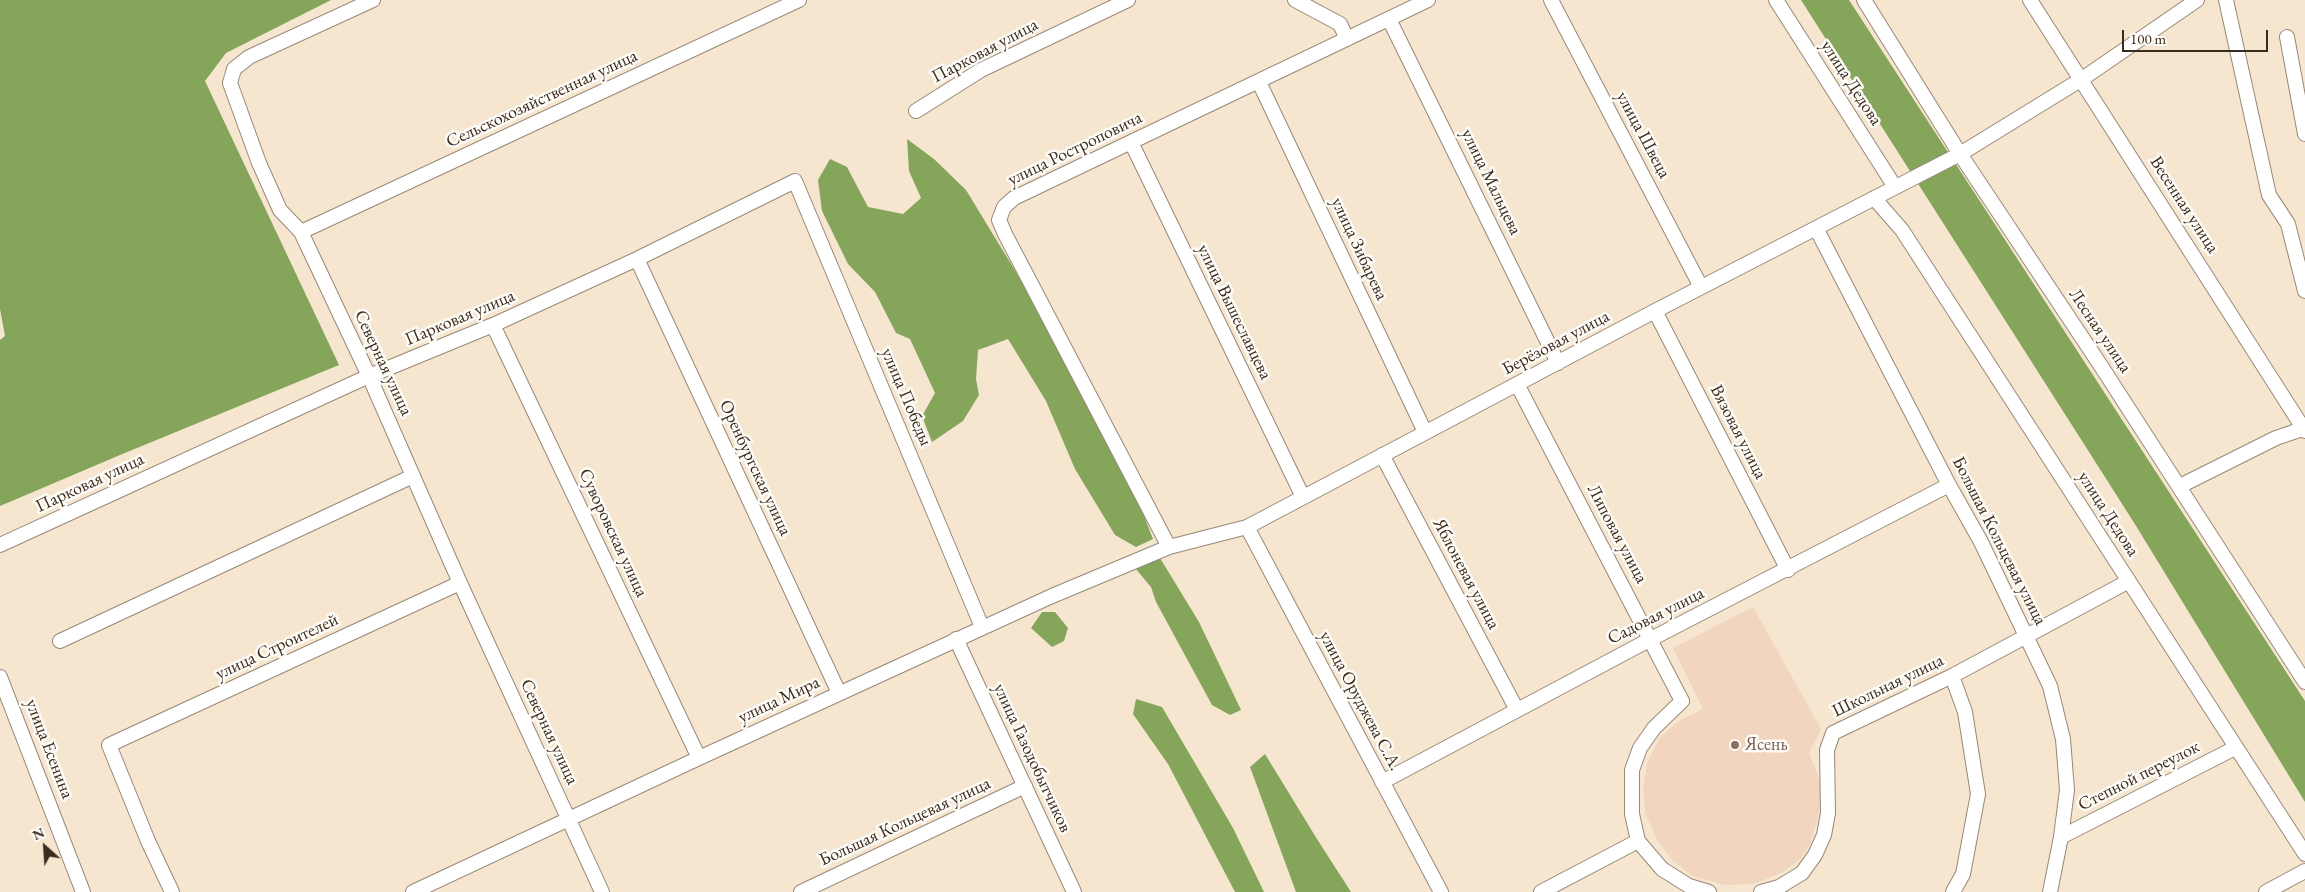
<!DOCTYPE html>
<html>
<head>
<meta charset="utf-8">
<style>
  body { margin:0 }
  #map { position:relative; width:2305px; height:892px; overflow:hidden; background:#f6e6d0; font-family:"EB Garamond",serif }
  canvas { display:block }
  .north { position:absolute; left:20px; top:822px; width:50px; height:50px; -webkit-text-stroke:4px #fdfcf7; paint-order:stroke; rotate:334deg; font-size:14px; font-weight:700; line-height:20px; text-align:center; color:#3b2a1e }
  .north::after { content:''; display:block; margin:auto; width:18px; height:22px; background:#3b2a1e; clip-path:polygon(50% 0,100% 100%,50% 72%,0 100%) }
  .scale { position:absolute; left:2122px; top:30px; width:146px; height:22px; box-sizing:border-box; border:2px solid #3b2a1e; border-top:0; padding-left:6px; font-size:15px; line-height:18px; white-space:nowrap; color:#3b2a1e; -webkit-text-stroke:4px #fdfcf7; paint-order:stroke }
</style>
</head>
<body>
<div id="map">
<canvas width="2305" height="892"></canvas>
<div class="north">N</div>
<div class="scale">100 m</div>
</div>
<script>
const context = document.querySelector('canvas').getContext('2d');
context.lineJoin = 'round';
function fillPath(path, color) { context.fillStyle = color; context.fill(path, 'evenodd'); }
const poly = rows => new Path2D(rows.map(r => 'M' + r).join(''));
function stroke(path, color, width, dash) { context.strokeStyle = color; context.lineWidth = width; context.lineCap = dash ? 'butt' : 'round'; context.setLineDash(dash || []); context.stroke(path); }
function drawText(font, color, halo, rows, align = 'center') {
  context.font = font + ' "EB Garamond",serif'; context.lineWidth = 5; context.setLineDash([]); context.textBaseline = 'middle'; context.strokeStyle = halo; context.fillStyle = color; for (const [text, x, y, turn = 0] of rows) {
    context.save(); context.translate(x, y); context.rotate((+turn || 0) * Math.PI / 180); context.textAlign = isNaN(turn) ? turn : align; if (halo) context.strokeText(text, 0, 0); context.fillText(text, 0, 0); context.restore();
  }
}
const built = poly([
  [1753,607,1821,729,1809,753,1820,781,1821,797,1818,818,1810,844,1801,859,1781,873,1754,884,1724,885,1693,876,1673,861,1658,841,1646,816,1643,790,1647,763,1660,737,1679,721,1703,709,1673,648]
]);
const forest = poly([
  [0,0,331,0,226,53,205,81,339,365,120,455,0,506,0,340,5,336,0,309],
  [1801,0,1849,0,2305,701,2305,802,2133,521],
  [907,139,934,159,966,190,1022,282,1135,493,1153,539,1136,547,1115,535,1075,469,1046,401,1008,339,978,350,976,379,979,395,963,421,932,442,922,416,935,393,910,339,896,333,875,292,848,264,822,211,818,180,830,159,847,167,868,207,903,214,921,198,909,171],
  [1160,558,1199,622,1241,710,1230,715,1212,705,1156,602,1151,587,1135,568],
  [1042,612,1055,612,1068,628,1064,641,1052,647,1031,628],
  [1136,699,1162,707,1233,828,1264,892,1235,892,1168,764,1133,714],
  [1265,754,1317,839,1351,892,1296,892,1250,767]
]);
const minor = poly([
  [373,0,249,57,234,69,230,83,259,163,280,210,301,232,369,376,460,583,602,892],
  [1295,0,1340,24,1347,39],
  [1551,0,1701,287],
  [1776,0,1895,187],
  [1864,0,1960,154,2101,366,2305,682],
  [2030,0,2305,431],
  [2226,0,2269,195,2288,224,2305,291],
  [1389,19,1558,363],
  [2287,37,2305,134],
  [1259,82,1425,432],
  [916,111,981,70,1128,0],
  [1131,142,1303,497],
  [1874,198,1902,230,2305,854],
  [1816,228,1949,485,1981,542,2050,686,2063,739,2067,790,2061,837,2050,892],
  [301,232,799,0],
  [637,259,839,693],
  [1655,311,1788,570],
  [493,325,699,758],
  [1517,384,1682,701,1654,728,1640,748,1632,770,1632,814,1638,841,1662,869,1689,886,1709,892],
  [1382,455,1517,710],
  [2180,486,2276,438,2305,428],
  [1247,527,1441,892],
  [0,545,369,376,493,325,637,259,795,181,982,627],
  [1169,547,1005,234,999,220,1004,207,1014,198,1428,0],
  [956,639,1074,892],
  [60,641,413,476],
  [1952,676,1965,712,1978,794,1963,874,1953,892],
  [0,677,83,892],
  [1382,782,1651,639,1949,485],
  [2061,837,2235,748],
  [172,892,148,841,109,745,460,583],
  [413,892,699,758,1052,596,1169,547,1247,527,1655,311,1960,154,2082,79,2197,0],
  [801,892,1025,786],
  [1541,892,1638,841],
  [1761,892,1779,887,1802,873,1815,855,1824,835,1828,813,1827,750,1833,733,1952,676,2129,581],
  [2266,892,2305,871]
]);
const markers = [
  [1735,745,5,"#8d6e63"]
];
const streetNames = [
  ["Парковая улица",985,51,-28],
  ["улица Дедова",1851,83,57],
  ["Сельскохозяйственная улица",542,99,-25],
  ["улица Швеца",1643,135,62],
  ["улица Ростроповича",1075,149,-26],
  ["улица Мальцева",1491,182,64],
  ["Весенная улица",2184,205,57],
  ["улица Зибарева",1359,249,65],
  ["улица Вышеславцева",1234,312,64],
  ["Парковая улица",460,318,-23],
  ["Лесная улица",2100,331,56],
  ["Берёзовая улица",1556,343,-28],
  ["Северная улица",383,363,65],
  ["улица Победы",906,397,67],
  ["Вязовая улица",1738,432,63],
  ["Оренбургская улица",755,468,65],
  ["Парковая улица",90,483,-25],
  ["улица Дедова",2108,514,57],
  ["Суворовская улица",613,533,65],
  ["Липовая улица",1617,534,62],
  ["Большая Кольцевая улица",1999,541,63],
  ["Яблоневая улица",1466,574,62],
  ["Садовая улица",1656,616,-27],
  ["улица Строителей",277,647,-25],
  ["Школьная улица",1888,686,-26],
  ["улица Мира",779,700,-25],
  ["улица Оруджева С.А.",1360,701,62],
  ["Северная улица",549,732,65],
  ["улица Есенина",49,749,69],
  ["улица Газодобытчиков",1032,758,65],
  ["Степной переулок",2139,776,-27],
  ["Большая Кольцевая улица",905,822,-25]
];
const educationNames = [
  ["Ясень",1745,745]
];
fillPath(built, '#f2d5be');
fillPath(forest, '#84a55a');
stroke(minor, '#988877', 16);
stroke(minor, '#fff', 14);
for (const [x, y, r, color] of markers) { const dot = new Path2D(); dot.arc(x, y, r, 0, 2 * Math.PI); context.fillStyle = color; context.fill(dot); stroke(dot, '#fdfcf7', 2); }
drawText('18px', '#3b2a1e', '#fdfcf7', streetNames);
drawText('18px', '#785e54', '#fdfcf7', educationNames, 'left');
</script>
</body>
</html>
